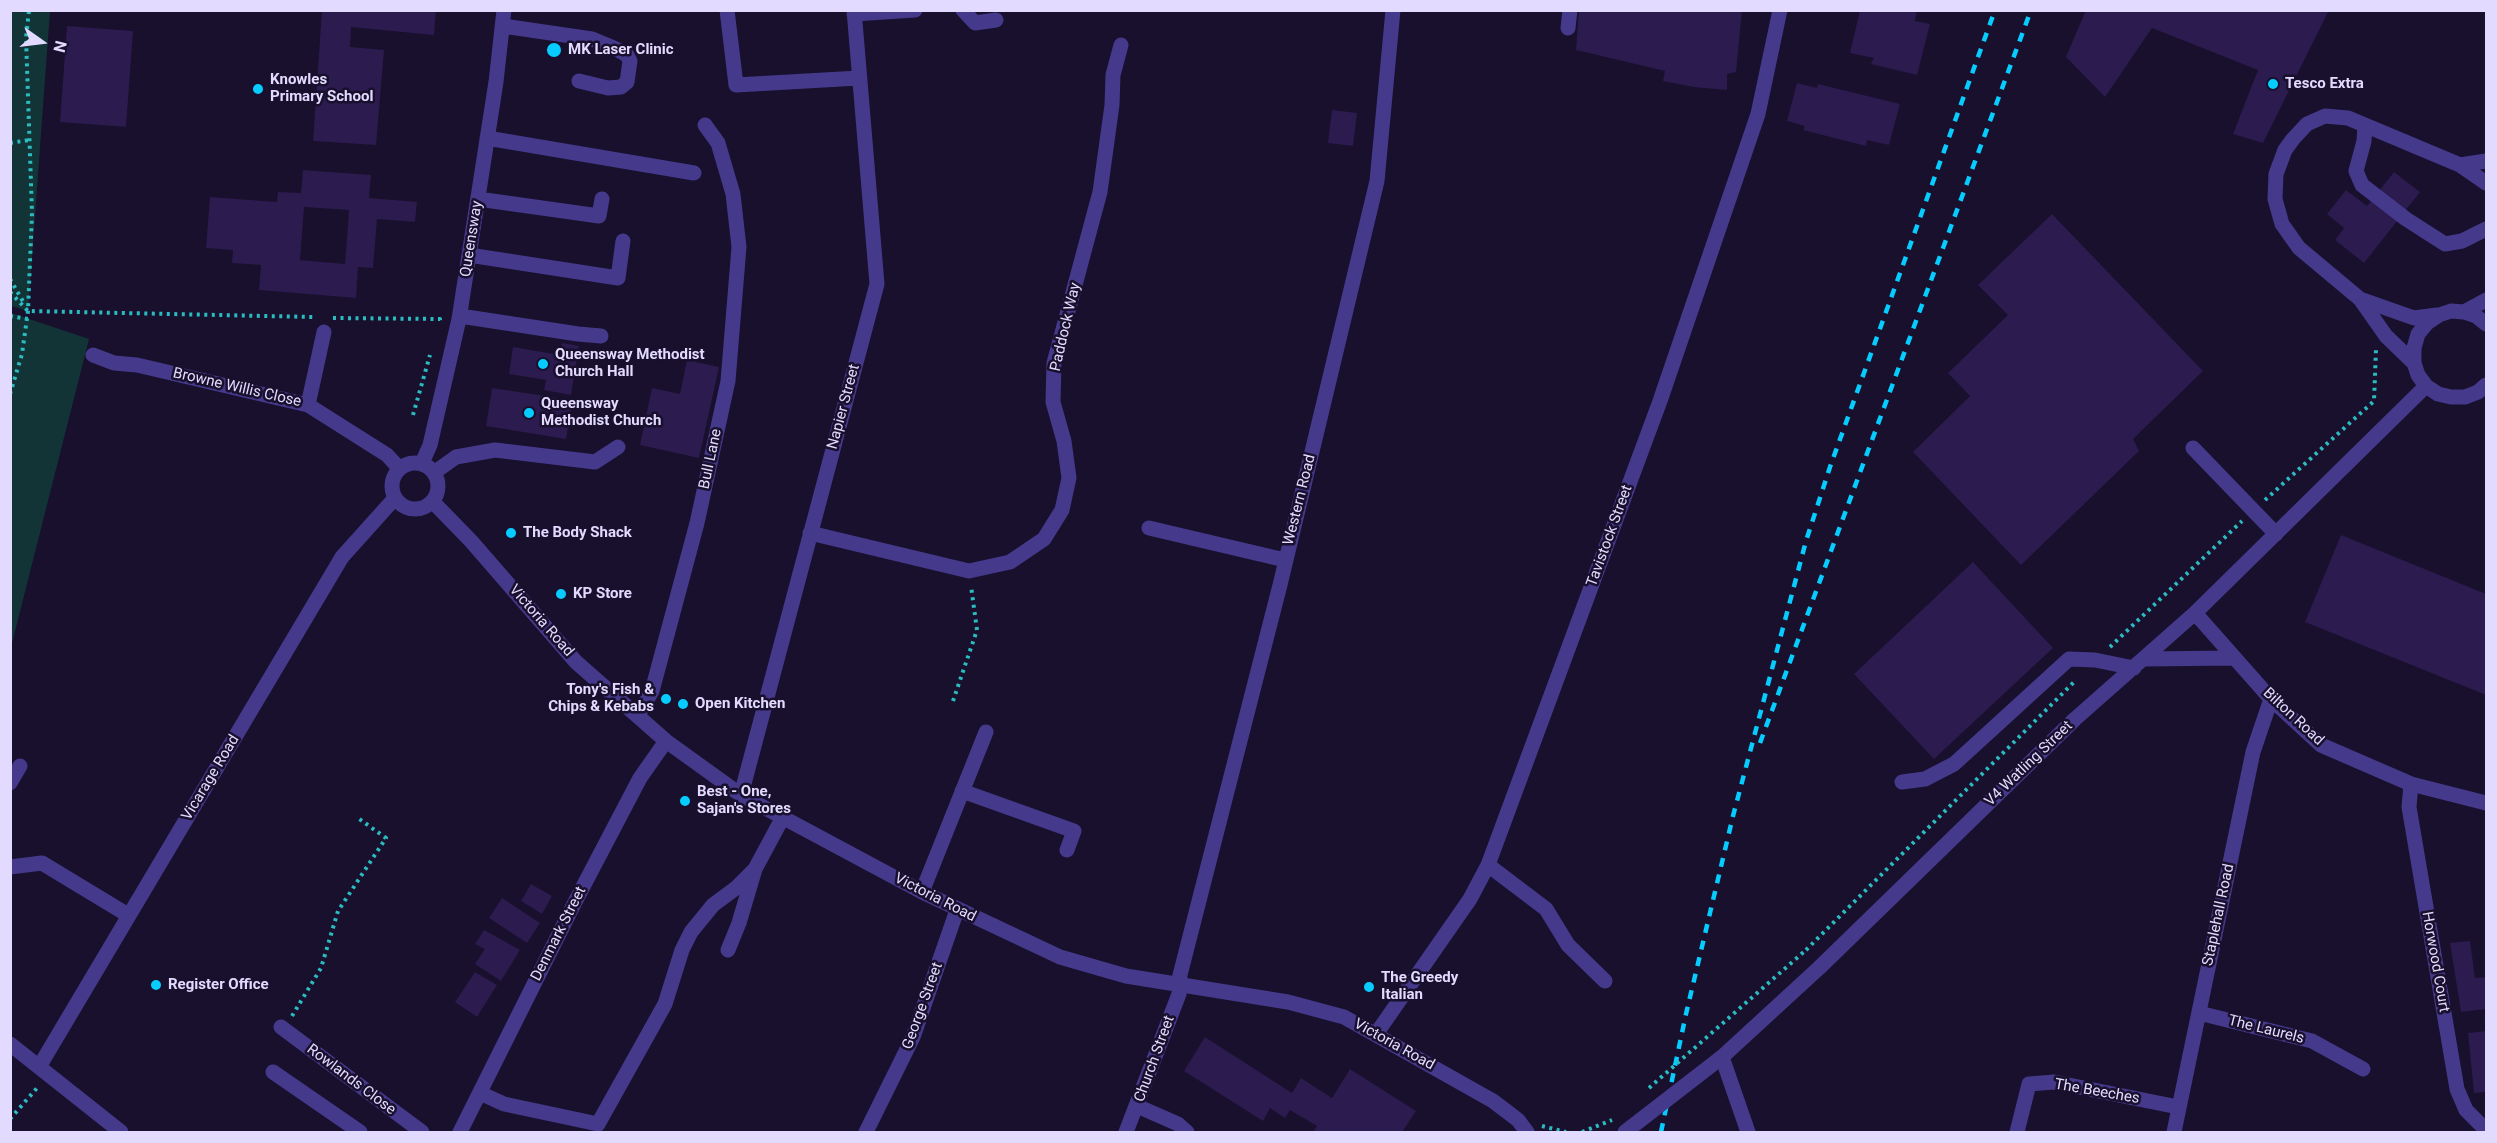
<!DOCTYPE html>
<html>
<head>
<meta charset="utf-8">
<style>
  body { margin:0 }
  #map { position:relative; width:2497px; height:1143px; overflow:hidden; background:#18102c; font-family:Roboto,sans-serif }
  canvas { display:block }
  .frame { position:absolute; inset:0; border:12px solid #e3dbff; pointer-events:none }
  .north { position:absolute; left:12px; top:12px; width:60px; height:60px; -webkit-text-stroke:4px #18102c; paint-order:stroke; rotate:104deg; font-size:16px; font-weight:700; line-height:24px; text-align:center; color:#e3dbff }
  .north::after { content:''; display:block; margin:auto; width:21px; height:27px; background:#e3dbff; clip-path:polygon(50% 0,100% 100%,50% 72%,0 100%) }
</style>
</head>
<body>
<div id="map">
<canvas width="2497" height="1143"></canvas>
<div class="frame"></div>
<div class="north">N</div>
</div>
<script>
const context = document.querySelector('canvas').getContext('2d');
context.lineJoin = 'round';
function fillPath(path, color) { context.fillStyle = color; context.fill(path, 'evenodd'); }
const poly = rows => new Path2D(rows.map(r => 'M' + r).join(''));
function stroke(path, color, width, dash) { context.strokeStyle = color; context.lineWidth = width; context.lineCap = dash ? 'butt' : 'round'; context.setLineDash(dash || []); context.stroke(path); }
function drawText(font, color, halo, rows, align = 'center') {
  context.font = font + ' Roboto,sans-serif'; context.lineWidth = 5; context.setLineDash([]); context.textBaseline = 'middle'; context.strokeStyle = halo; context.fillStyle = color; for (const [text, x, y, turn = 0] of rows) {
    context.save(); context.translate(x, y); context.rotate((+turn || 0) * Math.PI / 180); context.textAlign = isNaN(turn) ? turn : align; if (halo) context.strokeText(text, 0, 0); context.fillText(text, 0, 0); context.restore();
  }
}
const green = poly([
  [10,11,50,11,28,311,11,306],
  [11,313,89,339,11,647,10,313]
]);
const building = poly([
  [322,10,436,10,434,35,351,27,350,47,384,50,376,145,313,141],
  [1579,10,1742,10,1736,72,1727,74,1727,90,1693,87,1663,81,1665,71,1576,50],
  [1860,10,1917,10,1915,21,1930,24,1917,75,1871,64,1874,58,1850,53],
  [2086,10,2329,10,2263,143,2233,134,2258,70,2152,28,2105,97,2066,57],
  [67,26,133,31,126,127,60,122],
  [1797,83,1817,88,1818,84,1900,104,1889,145,1867,140,1866,146,1803,130,1805,126,1787,121],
  [1332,110,1357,113,1353,146,1328,143],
  [303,170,371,175,369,198,417,202,415,222,377,219,373,268,358,267,356,298,259,290,261,265,232,263,233,250,206,248,210,197,277,202,278,192,301,193],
  [304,207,349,210,345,264,300,260],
  [2394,172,2420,192,2364,263,2335,240,2344,228,2327,214,2346,190,2367,206],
  [2052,214,2203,371,2133,439,2139,451,2021,565,1913,452,1970,396,1948,373,2008,315,1978,285],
  [562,343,579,346,571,395,544,390,546,380,509,374,513,347,560,355],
  [687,360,719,367,699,458,640,445,652,388,680,394],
  [492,388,573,400,566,439,486,426],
  [2341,535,2486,594,2486,695,2305,622],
  [1973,562,2053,648,1934,759,1854,674],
  [531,884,552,896,542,914,521,901],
  [502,898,540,923,527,943,489,918],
  [484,930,520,950,501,981,475,964,485,949,475,944],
  [2470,941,2475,978,2486,977,2486,1009,2461,1012,2450,943],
  [475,972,497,985,477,1017,455,1002],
  [2486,1031,2486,1092,2474,1093,2468,1033],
  [1205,1037,1292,1093,1301,1078,1332,1098,1350,1069,1416,1111,1402,1132,1313,1132,1317,1126,1290,1110,1285,1118,1270,1108,1263,1121,1184,1071]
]);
const path = poly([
  [10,143,29,140],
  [10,279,25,305],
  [10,292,28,311,313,317],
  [10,316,28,319],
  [333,318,440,319,439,322],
  [10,394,22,354,28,311,32,213,26,38,29,10],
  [413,415,430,355],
  [2265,500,2374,401,2376,349],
  [2110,647,2242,521],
  [953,701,977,630,971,586],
  [1806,950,2075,681],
  [292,1016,321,968,338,911,386,838,358,818],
  [10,1119,37,1088],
  [1542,1126,1566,1132],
  [1582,1132,1612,1120]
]);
const minor = poly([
  [727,10,736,85,859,78],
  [963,10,975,23,996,20],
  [854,14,915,10],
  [503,26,592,39,616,49,627,55,630,61,627,82,621,87,608,88,579,81],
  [1568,28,1570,10],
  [2365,125,2364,141,2356,171,2362,185,2406,219,2445,244,2462,241,2486,229],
  [487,138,694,173],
  [2460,165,2486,161],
  [478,199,599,216,602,199],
  [469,255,618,278,623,241],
  [2360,299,2414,318,2437,315],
  [2464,312,2486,300],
  [460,316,578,334,601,336],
  [2486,324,2476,316,2464,312,2451,311,2439,315,2427,323,2418,334,2414,348,2414,363,2418,375,2426,386,2438,394,2451,397,2465,397,2478,392,2486,385],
  [93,355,114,363,137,365,308,405,387,455,399,468],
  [2414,363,2386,336,2360,299,2299,248,2282,224,2275,199,2276,174,2285,150,2293,139,2307,124,2325,116,2348,118,2460,165,2486,183],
  [308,405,324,332],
  [2193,448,2276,534],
  '392 486a23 23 0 1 1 46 0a23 23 0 1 1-46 0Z',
  [422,463,430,445,459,319,496,82,504,10],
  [435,472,456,457,495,450,595,462,618,447],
  [433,502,471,541,576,662,666,741,741,795,922,892,1060,957,1126,976,1288,1002,1344,1017,1493,1101,1518,1120,1527,1132],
  [1149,528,1285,560],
  [810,533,969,571,1010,562,1044,539,1062,510,1069,478,1064,441,1053,402,1054,363,1100,192,1112,105,1113,75,1121,45],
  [2195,613,2271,699,2321,745,2411,784,2486,803],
  [2143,659,2234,658],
  [638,715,652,691,697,523,728,381,739,247,733,194,718,143,705,125],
  [1902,782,1925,779,1954,764,2069,659,2095,660,2134,668],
  [10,783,20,766],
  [2411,784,2409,807,2457,1089,2466,1110,2486,1130],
  [962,791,1074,831,1067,850],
  [741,795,877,284,854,10],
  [1488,865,1546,909,1568,945,1605,981],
  [10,867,42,863,128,915],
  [922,892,986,732],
  [728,950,739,923,755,869,783,817],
  [1820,967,2075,719,2195,613,2426,386],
  [2199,1013,2312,1041,2363,1069],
  [281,1027,422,1132],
  [1376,1034,1470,899,1488,865,1660,401,1758,114,1780,10],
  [10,1044,121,1132],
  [1722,1057,1748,1132],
  [39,1067,342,557,395,498],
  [273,1072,360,1132],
  [480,1093,504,1104,598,1124,665,1004,682,950,691,932,713,905,736,888,755,869],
  [1137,1106,1178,1124,1187,1132],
  [460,1132,575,902,640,778,666,741],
  [866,1132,913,1037,957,910],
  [1126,1132,1179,994,1180,975,1280,585,1353,281,1377,181,1393,10],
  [2017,1132,2029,1084,2054,1082,2178,1107],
  [2174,1132,2253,752,2271,699]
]);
const rail = poly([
  [1760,743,2031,10],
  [1661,1132,1686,1014,1733,816,1806,541,1830,467,1995,10]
]);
const pathBridge = poly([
  [1649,1088,1806,950]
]);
const minorBridge = poly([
  [1625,1132,1722,1057,1820,967]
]);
const markers = [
  [554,50,8,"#07ccff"],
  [2273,84,6,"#07ccff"],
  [258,89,6,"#07ccff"],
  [543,364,6,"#07ccff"],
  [529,413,6,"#07ccff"],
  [511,533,6,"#07ccff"],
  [561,594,6,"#07ccff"],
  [666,699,6,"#07ccff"],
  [683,704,6,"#07ccff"],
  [685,801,6,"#07ccff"],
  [156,985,6,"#07ccff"],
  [1369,987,6,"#07ccff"]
];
const poiNames = [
  ["MK Laser Clinic",568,50],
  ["Knowles",270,80],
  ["Primary School",270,97],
  ["Tesco Extra",2285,84],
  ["Queensway Methodist",555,355],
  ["Church Hall",555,372],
  ["Queensway",541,404],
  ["Methodist Church",541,421],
  ["The Body Shack",523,533],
  ["KP Store",573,594],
  ["Tony's Fish &",654,690,"right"],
  ["Chips & Kebabs",654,707,"right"],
  ["Open Kitchen",695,704],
  ["Best - One,",697,792],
  ["Sajan's Stores",697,809],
  ["The Greedy",1381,978],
  ["Italian",1381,995],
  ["Register Office",168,985]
];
const streetNames = [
  ["Queensway",472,239,-81],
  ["Paddock Way",1066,327,-77],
  ["Browne Willis Close",237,388,13],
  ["Napier Street",844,407,-75],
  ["Bull Lane",711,459,-78],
  ["Western Road",1300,500,-76],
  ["Tavistock Street",1610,536,-70],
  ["Victoria Road",541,621,49],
  ["Bilton Road",2293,717,43],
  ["V4 Watling Street",2029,764,-44],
  ["Vicarage Road",211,778,-59],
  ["Victoria Road",935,898,27],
  ["Staplehall Road",2219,915,-78],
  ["Denmark Street",559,934,-63],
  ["Horwood Court",2435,962,80],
  ["George Street",923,1006,-70],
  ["The Laurels",2266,1030,14],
  ["Victoria Road",1394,1045,29],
  ["Church Street",1155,1059,-70],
  ["Rowlands Close",351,1080,37],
  ["The Beeches",2097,1092,10]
];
fillPath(green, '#133436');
fillPath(building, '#2b1b4e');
stroke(path, '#2bbcc2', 4, [3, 4.5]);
stroke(minor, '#45398c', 15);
stroke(rail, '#07ccff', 4.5, [9, 8]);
stroke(pathBridge, '#2bbcc2', 4, [3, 4.5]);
stroke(minorBridge, '#45398c', 15);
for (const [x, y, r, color] of markers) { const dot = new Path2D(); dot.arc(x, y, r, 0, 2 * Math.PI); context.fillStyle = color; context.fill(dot); stroke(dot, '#18102c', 2); }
drawText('bold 15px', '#e3dbff', '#18102c', poiNames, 'left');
drawText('15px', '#e3dbff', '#18102c', streetNames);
</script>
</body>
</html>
